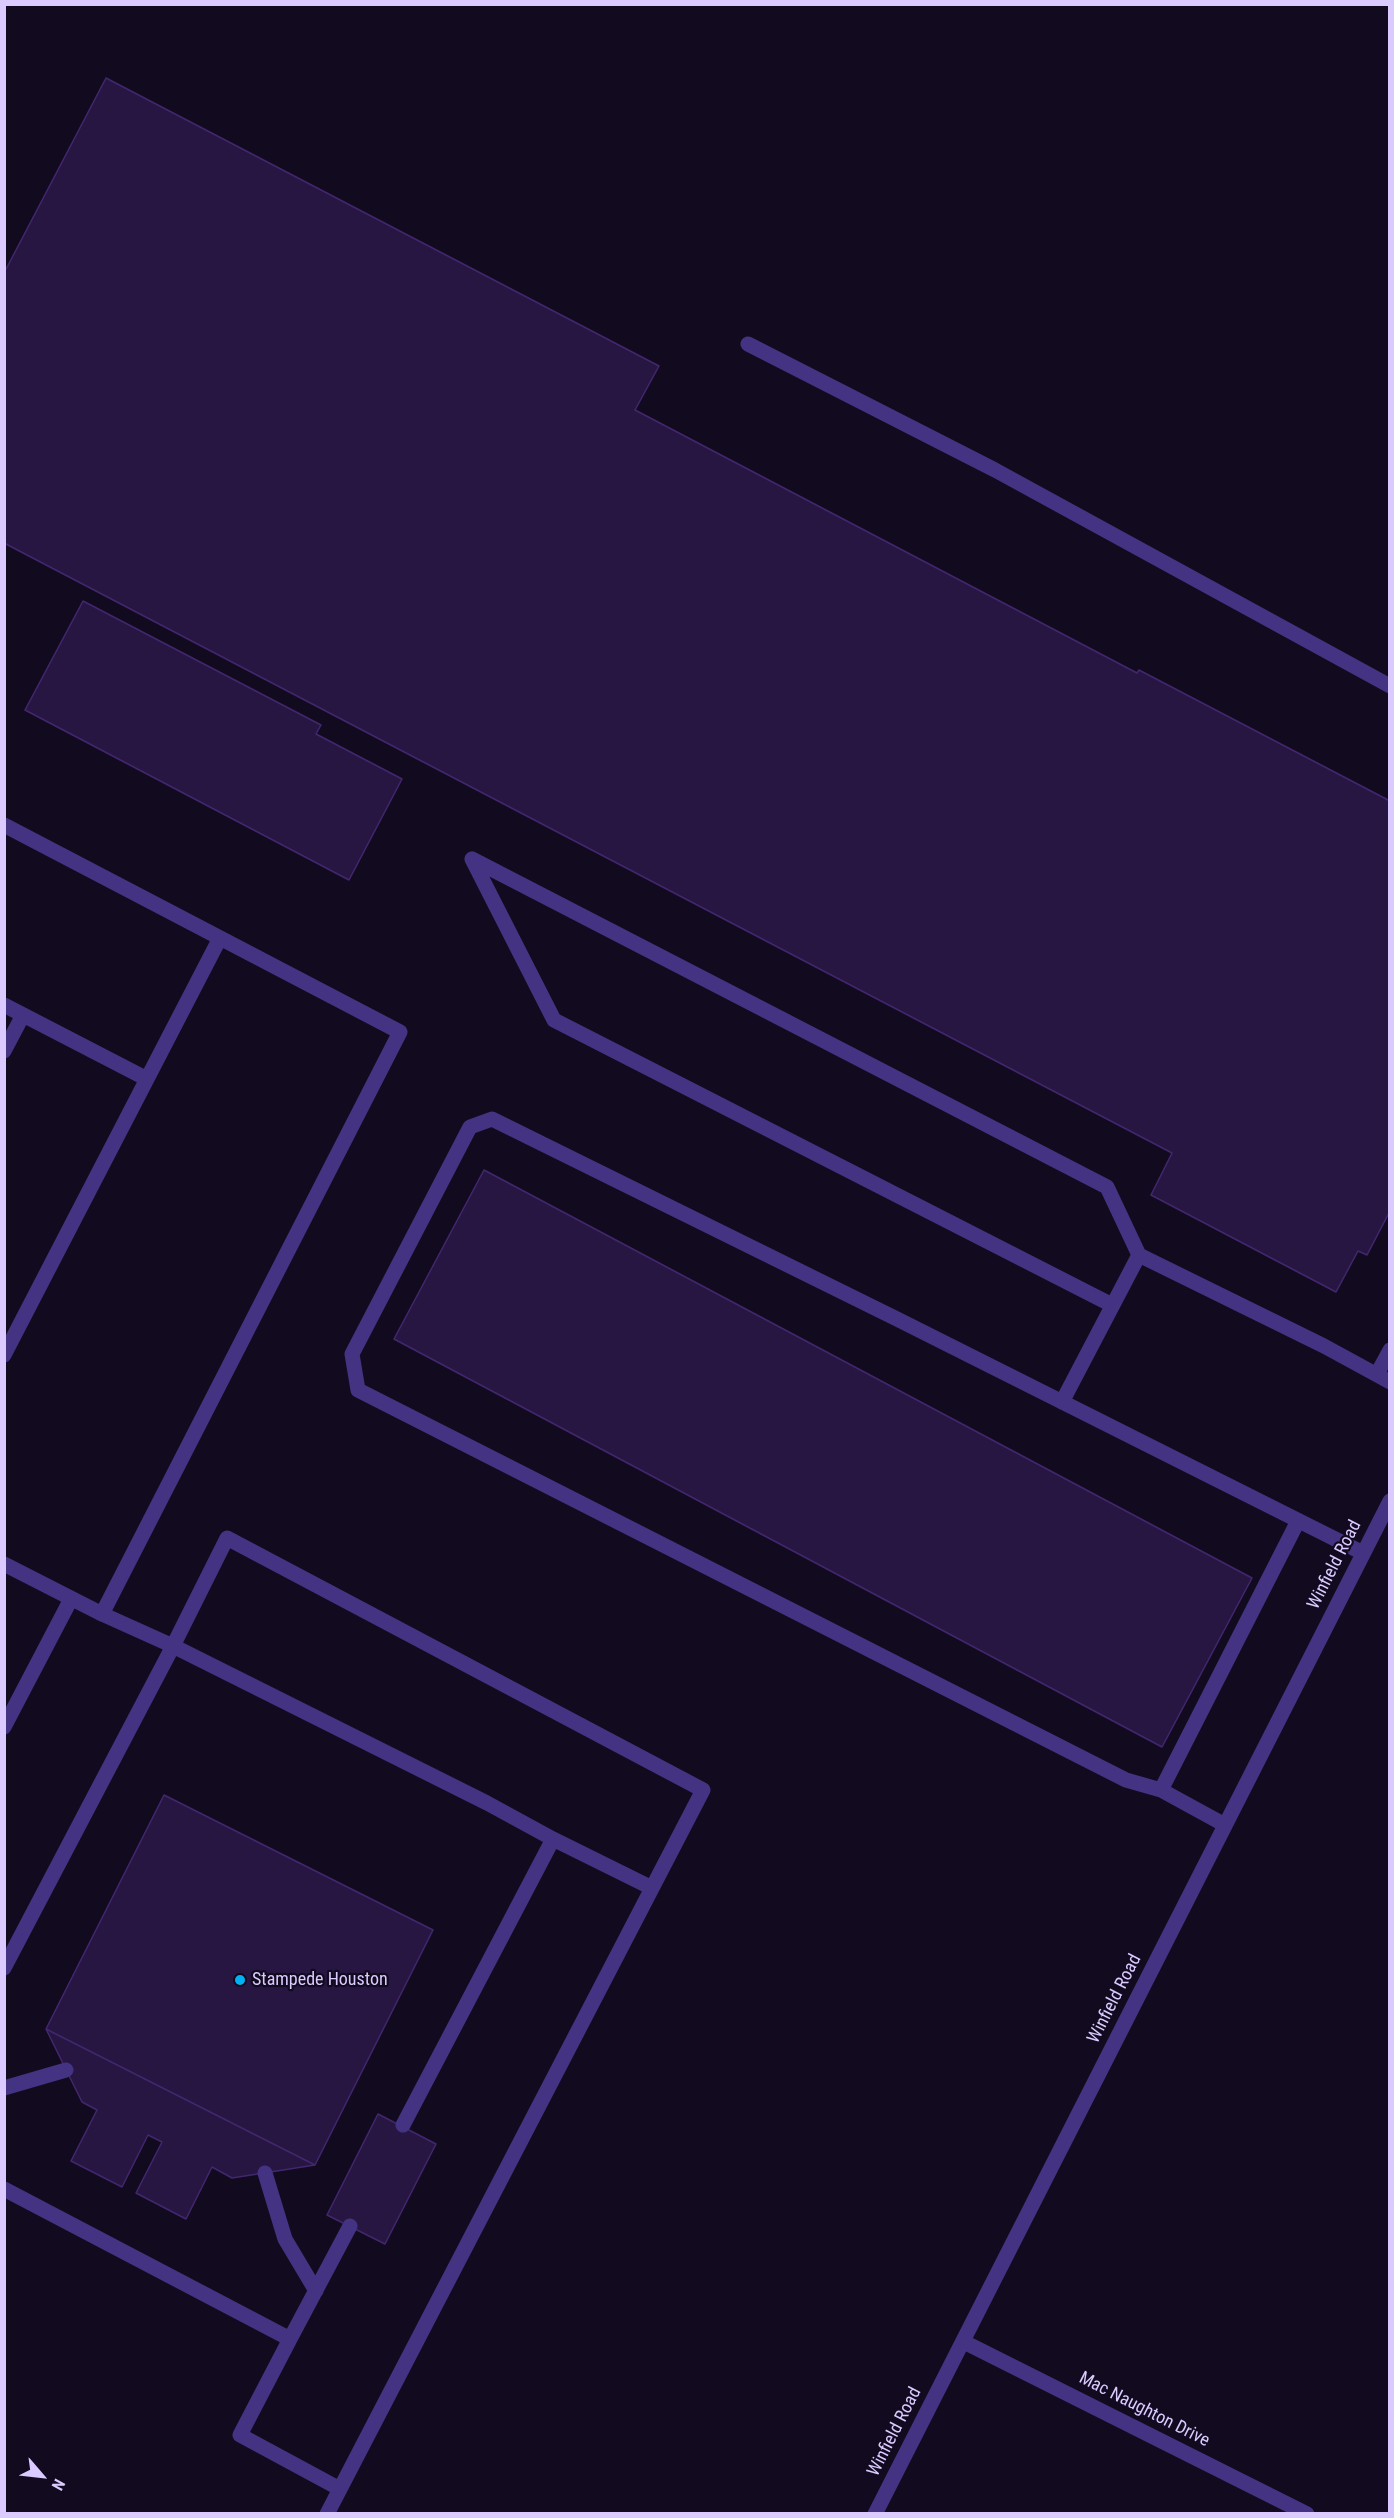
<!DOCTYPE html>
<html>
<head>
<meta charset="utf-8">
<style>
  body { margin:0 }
  #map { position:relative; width:1394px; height:2518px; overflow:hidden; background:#120b20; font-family:"Roboto Condensed",sans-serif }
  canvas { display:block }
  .frame { position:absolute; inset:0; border:6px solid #dacaff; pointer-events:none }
  .north { position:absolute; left:12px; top:2446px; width:60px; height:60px; -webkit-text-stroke:4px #120b20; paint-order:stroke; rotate:118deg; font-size:16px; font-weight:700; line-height:24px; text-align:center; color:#dacaff }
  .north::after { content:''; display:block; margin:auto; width:21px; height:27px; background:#dacaff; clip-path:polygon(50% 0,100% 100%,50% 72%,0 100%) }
</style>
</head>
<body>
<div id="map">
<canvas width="1394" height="2518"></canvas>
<div class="frame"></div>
<div class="north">N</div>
</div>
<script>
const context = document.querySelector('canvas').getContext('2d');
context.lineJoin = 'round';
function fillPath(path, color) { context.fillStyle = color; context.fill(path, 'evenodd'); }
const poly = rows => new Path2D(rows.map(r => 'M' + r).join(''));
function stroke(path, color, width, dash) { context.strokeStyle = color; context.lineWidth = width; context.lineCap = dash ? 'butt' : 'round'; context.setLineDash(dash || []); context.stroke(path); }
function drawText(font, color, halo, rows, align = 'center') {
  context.font = font + ' "Roboto Condensed",sans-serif'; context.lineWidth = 4.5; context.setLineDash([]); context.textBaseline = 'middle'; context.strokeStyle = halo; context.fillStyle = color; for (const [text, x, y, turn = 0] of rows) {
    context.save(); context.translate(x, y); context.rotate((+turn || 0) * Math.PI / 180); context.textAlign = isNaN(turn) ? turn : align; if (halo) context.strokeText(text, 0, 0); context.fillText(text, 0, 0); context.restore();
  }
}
const building = poly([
  [106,78,659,366,635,410,1137,673,1139,670,1390,801,1390,1211,1367,1255,1358,1251,1336,1292,1151,1195,1172,1153,4,543,4,273,106,78],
  [83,601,321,725,316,734,402,779,349,880,25,710,83,601],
  [484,1170,1252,1578,1162,1747,394,1339,484,1170],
  [164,1795,433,1930,315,2165,46,2029,164,1795],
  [46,2029,315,2165,232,2178,212,2167,186,2219,136,2193,162,2142,148,2135,122,2187,71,2161,97,2110,82,2102,46,2029],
  [378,2114,436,2144,385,2244,327,2215,378,2114]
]);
const service = poly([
  [748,344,995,470,1390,686],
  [4,825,400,1032,102,1614,4,1564],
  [472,859,1107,1187,1139,1255,1324,1346,1390,1382],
  [472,859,554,1020,1112,1305],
  [4,1005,147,1079],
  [4,1051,23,1015],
  [4,1355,220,938],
  [1377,1374,1390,1350],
  [1062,1402,1139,1255],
  [1298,1521,1161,1790,1126,1780,358,1390,352,1354,470,1127,492,1119,899,1320,1363,1553],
  [102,1614,173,1646,487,1803,553,1839,403,2125],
  [4,1727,71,1599],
  [1161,1790,1225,1825],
  [553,1839,652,1888],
  [4,1968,173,1646,227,1538,703,1790,327,2514],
  [4,2088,66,2070],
  [265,2173,285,2239,316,2291],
  [4,2189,290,2339,240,2435,340,2489],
  [290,2339,350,2226]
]);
const minor = poly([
  [964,2342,1307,2514],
  [875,2514,1390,1501]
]);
const markers = [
  [240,1980,6,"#00b1f5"]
];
const streetNames = [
  ["Winfield Road",1335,1565,-63],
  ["Winfield Road",1115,1999,-63],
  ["Mac Naughton Drive",1144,2410,27],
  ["Winfield Road",895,2432,-63]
];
const poiNames = [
  ["Stampede Houston",252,1980]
];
fillPath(building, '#271642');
stroke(building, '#42276f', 1.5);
stroke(service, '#443382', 15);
stroke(minor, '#443382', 15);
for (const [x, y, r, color] of markers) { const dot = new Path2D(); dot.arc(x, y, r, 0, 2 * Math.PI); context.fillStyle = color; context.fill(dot); stroke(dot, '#120b20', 2); }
drawText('18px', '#dacaff', '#120b20', streetNames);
drawText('18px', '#dacaff', '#120b20', poiNames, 'left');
</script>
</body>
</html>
